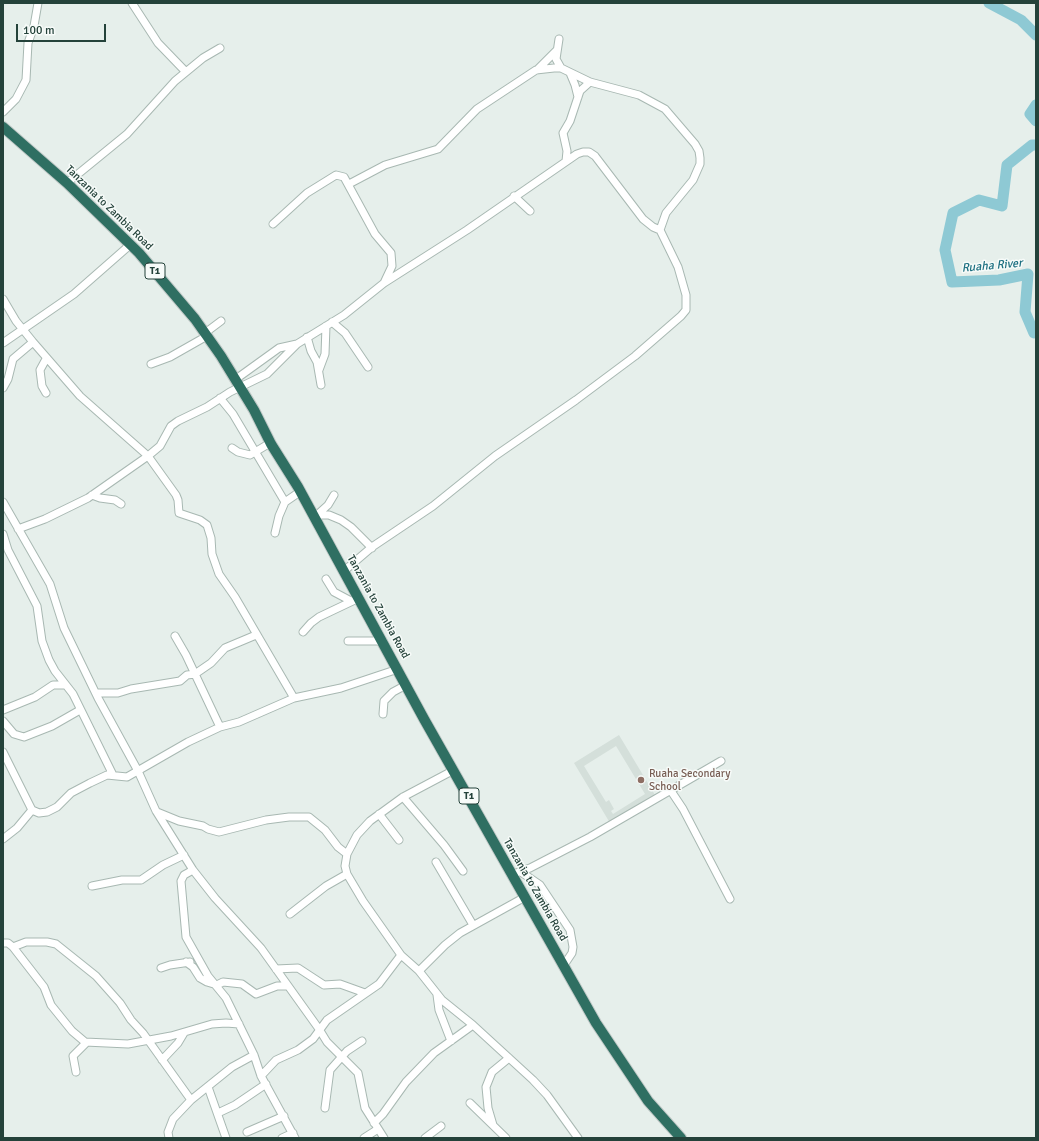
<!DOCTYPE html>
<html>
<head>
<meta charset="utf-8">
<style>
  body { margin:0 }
  #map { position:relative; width:1039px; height:1141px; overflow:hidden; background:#e6efeb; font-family:Signika,sans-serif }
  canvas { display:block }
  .frame { position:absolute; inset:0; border:4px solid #24423a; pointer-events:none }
  .scale { position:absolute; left:16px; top:24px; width:90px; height:18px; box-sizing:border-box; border:2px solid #24423a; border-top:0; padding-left:5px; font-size:12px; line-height:14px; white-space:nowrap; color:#24423a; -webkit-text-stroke:3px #f7fbf9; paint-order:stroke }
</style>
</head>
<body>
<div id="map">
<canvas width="1039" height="1141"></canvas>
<div class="frame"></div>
<div class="scale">100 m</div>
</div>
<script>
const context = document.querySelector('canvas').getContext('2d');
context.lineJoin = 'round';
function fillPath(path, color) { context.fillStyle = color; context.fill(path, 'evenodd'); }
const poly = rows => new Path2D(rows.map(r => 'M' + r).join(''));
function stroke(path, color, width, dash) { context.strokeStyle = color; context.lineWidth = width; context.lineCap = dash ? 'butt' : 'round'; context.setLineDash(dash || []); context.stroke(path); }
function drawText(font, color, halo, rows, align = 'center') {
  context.font = font + ' Signika,sans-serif'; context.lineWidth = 3; context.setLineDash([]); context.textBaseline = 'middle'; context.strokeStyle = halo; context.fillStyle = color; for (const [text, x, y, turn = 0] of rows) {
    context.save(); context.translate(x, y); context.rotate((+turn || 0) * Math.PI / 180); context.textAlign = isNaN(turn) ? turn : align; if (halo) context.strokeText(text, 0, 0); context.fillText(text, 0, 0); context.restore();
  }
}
const built = poly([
  [619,735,655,795,610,823,574,763],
  [616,746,645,794,613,814,611,811,614,809,609,800,606,802,584,766]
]);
const river = poly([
  [989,3,1021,20,1036,35],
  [1036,105,1030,114,1036,121],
  [1036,145,1032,145,1007,165,1002,206,979,200,953,213,945,250,952,282,999,280,1028,274,1025,312,1034,333,1036,331]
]);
const minor = poly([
  [132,3,158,43,186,72],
  [559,39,556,59,561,68],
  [537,70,556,51],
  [570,73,575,85,578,97],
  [3,112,16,99,26,80,28,43,34,26,38,3],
  [566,161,567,151,563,133,570,121,580,91,590,82],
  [67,183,127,134,175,81,203,58,220,48],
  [514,196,530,211],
  [273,224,307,193,336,175,344,177,375,234,391,253,392,266,384,283],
  [3,299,16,321,33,342,80,396,148,456,176,495,178,500,179,513,200,520,207,525,211,538,212,554,219,574,235,597,294,698],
  [332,322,345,333,368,367],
  [205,333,221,321],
  [307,337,311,351,317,362,321,385],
  [3,343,74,294,131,244],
  [151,364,170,357,207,336],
  [319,370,325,354,326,326],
  [236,379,279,348,297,344],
  [3,388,8,379,13,359,33,342],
  [46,393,42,386,40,370,46,359],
  [220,398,233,414,285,502],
  [232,448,238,452,250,455,270,443],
  [92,495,100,498,115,500,121,504],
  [3,502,50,584,64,628,98,698,138,771,156,811,193,870,215,898,261,948,319,1029,327,1042,358,1073,365,1108,384,1138],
  [318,514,328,505,334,495],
  [313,515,329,515,341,520,351,527,372,548],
  [18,529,45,519,88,498,148,456,160,446,171,426,178,421,207,407,230,392,267,374,297,344,344,315,384,283,467,230,577,154,583,152,589,152,595,156,643,219,653,227,660,230],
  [275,533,279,516,285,502,301,491],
  [3,534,8,550,37,606,42,641,49,660,55,671,73,694,113,775],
  [344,571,372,547,433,506,495,456,576,400,635,356,681,316,686,310,686,295,678,267,660,230,666,213,693,180,700,164,700,158,699,151,695,144,665,109,639,95,590,82,561,68,554,68,536,70,477,109,438,149,385,165,349,184],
  [326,579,334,592,351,601],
  [303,632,311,623,319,617,359,598],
  [175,636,186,655,220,727],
  [348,641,383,641],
  [96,693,118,693,131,689,180,681,187,675,195,674,211,663,225,648,256,635],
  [3,710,35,697,53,685,65,685],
  [383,714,384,701,393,692,406,685],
  [3,721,14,734,24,737,52,726,80,710],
  [3,752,32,810,39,813,47,812,57,807,71,793,90,783,107,775,127,777,188,742,220,727,239,722,294,698,341,688,398,669],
  [454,770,403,797,370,821,357,835,347,854,345,866,347,874,363,901,401,955,419,971,442,1000,473,1025,533,1080,547,1095,578,1138],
  [671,791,683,809,730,899],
  [403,797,444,845,463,871],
  [157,812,179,821,203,826,208,829,219,832,266,820,289,817,309,817,325,830,338,847,347,854],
  [379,814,399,840],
  [3,839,17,828,32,810],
  [436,862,473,925],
  [193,870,184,875,181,881,186,937,208,976,226,998,254,1055,261,1076,295,1138],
  [521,872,540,885,570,930,573,947,572,953,564,965],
  [511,875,530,868,590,837,721,761],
  [92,886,122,880,141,880,163,865,184,855],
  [290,914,326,886,347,874],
  [3,943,8,943,13,947,44,987,51,1005,72,1031,85,1042,128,1044,171,1036,212,1024,226,1023,239,1024],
  [13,947,26,942,47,942,56,944,96,976,120,1003,131,1020,143,1033,191,1100],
  [186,962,193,967,200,978,207,982,217,985,223,982,242,984,256,994,277,986,287,986],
  [161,968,170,965,190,962],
  [276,969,298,968,324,985,340,984,365,993],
  [419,971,445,945,460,933,525,897],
  [437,995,439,1010,451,1041],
  [162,1060,178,1043,184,1033],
  [76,1072,73,1056,86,1043],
  [261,1076,276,1060,298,1050,313,1039,327,1020,379,984,401,955],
  [208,1087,226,1138],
  [470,1103,506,1138],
  [325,1108,330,1070,347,1051,362,1041],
  [218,1113,235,1105,266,1084],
  [374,1123,383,1114,406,1082,434,1053,473,1025],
  [493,1125,488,1108,486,1087,492,1072,509,1058],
  [247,1132,284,1116],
  [169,1138,168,1132,173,1119,191,1100,232,1067,254,1055],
  [282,1138,293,1133],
  [364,1138,378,1129],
  [425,1138,441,1126]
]);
const highway = poly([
  [3,127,67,183,139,253,195,319,221,356,254,410,271,444,298,487,424,719,596,1023,648,1101,681,1138]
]);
const markers = [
  [641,780,4,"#8d6e63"]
];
const shields = [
  [155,271,20],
  [469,796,20]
];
const shieldNames = [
  ["T1",155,271],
  ["T1",469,796]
];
const streetNames = [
  ["Tanzania to Zambia Road",109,208,44],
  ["Tanzania to Zambia Road",378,607,61],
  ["Tanzania to Zambia Road",535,890,60]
];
const educationNames = [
  ["Ruaha Secondary",649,774],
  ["School",649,787]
];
const waterNames = [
  ["Ruaha River",992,266,-5]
];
fillPath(built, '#d4dfda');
stroke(river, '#8ec9d4', 11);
stroke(minor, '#a8b8b2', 9);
stroke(highway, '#c2cac8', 12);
stroke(minor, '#fff', 7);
stroke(highway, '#2f6f62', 10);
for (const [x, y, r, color] of markers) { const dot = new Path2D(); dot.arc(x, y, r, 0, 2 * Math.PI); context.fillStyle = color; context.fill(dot); stroke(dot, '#f7fbf9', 1.5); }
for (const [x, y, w] of shields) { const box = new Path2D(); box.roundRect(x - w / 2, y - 8, w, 16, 3); context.fillStyle = '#f7fbf9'; context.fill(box); stroke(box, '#24423a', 1); }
drawText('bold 10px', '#24423a', null, shieldNames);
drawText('11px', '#24423a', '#f7fbf9', streetNames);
drawText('11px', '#785e54', '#f7fbf9', educationNames, 'left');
drawText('italic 12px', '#1c6f80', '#f7fbf9', waterNames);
</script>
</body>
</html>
